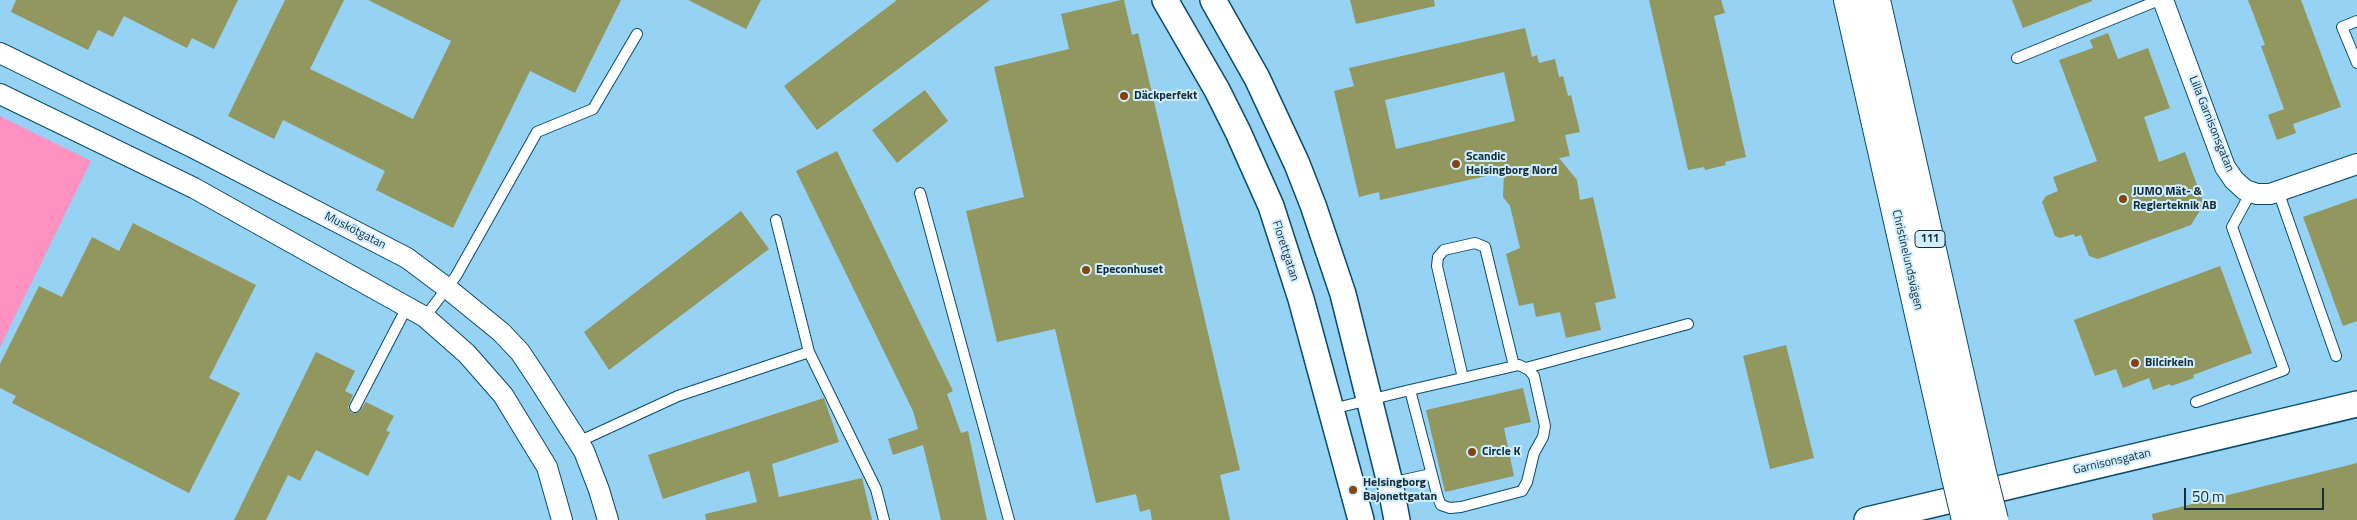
<!DOCTYPE html>
<html>
<head>
<meta charset="utf-8">
<style>
  body { margin:0 }
  #map { position:relative; width:2357px; height:520px; overflow:hidden; background:#96d2f3; font-family:"Titillium Web",sans-serif }
  canvas { display:block }
  .scale { position:absolute; left:2184px; top:488px; width:140px; height:22px; box-sizing:border-box; border:2px solid #142d39; border-top:0; padding-left:6px; font-size:15px; line-height:18px; white-space:nowrap; color:#142d39; -webkit-text-stroke:4px #d1eeff; paint-order:stroke }
</style>
</head>
<body>
<div id="map">
<canvas width="2357" height="520"></canvas>
<div class="scale">50 m</div>
</div>
<script>
const context = document.querySelector('canvas').getContext('2d');
context.lineJoin = 'round';
function fillPath(path, color) { context.fillStyle = color; context.fill(path, 'evenodd'); }
const poly = rows => new Path2D(rows.map(r => 'M' + r).join(''));
function stroke(path, color, width, dash) { context.strokeStyle = color; context.lineWidth = width; context.lineCap = dash ? 'butt' : 'round'; context.setLineDash(dash || []); context.stroke(path); }
function drawText(font, color, halo, rows, align = 'center') {
  context.font = font + ' "Titillium Web",sans-serif'; context.lineWidth = 4; context.setLineDash([]); context.textBaseline = 'middle'; context.strokeStyle = halo; context.fillStyle = color; for (const [text, x, y, turn = 0] of rows) {
    context.save(); context.translate(x, y); context.rotate((+turn || 0) * Math.PI / 180); context.textAlign = isNaN(turn) ? turn : align; if (halo) context.strokeText(text, 0, 0); context.fillText(text, 0, 0); context.restore();
  }
}
const green = poly([
  [0,116,91,161,0,347]
]);
const building = poly([
  [16,0,238,0,214,49,192,38,187,48,124,16,113,37,98,30,88,50,11,12],
  [285,0,344,0,310,69,413,119,451,41,368,0,621,0,575,93,530,71,453,228,376,190,385,171,283,120,274,139,228,116],
  [688,0,761,0,746,29],
  [897,0,990,0,817,130,784,86],
  [1121,0,1124,0,1132,35,1138,33,1240,470,1220,475,1230,520,1152,520,1150,509,1140,512,1136,494,1096,503,1055,329,997,342,966,211,1024,197,994,67,1069,49,1061,14],
  [1350,0,1434,0,1435,6,1356,24],
  [1649,0,1721,0,1725,13,1714,16,1746,157,1725,162,1726,165,1705,170,1704,167,1688,170],
  [2012,0,2092,0,2092,1,2023,28],
  [2248,0,2301,0,2341,107,2293,124,2296,133,2277,140,2268,115,2284,109,2261,46,2265,45],
  [1525,28,1532,57,1537,55,1539,63,1555,59,1559,77,1563,76,1568,96,1571,95,1580,132,1565,135,1570,156,1559,158,1577,180,1580,200,1593,197,1616,298,1595,303,1601,330,1566,338,1560,312,1536,317,1533,303,1519,306,1506,254,1520,248,1510,206,1503,197,1504,172,1380,200,1379,192,1359,197,1334,91,1354,86,1349,68],
  [1504,72,1515,121,1396,149,1385,100],
  [2108,33,2118,59,2148,48,2170,108,2144,117,2159,162,2185,152,2204,204,2191,225,2098,259,2089,256,2081,235,2075,237,2074,234,2060,238,2055,236,2042,202,2046,196,2058,191,2053,177,2097,161,2059,60,2093,48,2090,40],
  [925,90,948,121,897,163,872,130],
  [837,151,953,391,947,394,961,433,968,431,987,520,941,520,923,445,893,455,888,439,918,429,913,411,796,171],
  [2357,198,2357,321,2343,326,2303,217],
  [741,211,769,249,609,370,584,332],
  [133,223,256,285,209,378,240,393,189,493,12,403,16,396,0,388,0,364,39,286,62,297,92,237,119,251],
  [2220,266,2252,353,2193,375,2194,378,2171,386,2170,384,2153,390,2149,378,2123,388,2116,369,2095,376,2074,320],
  [1786,345,1814,458,1770,469,1743,356],
  [316,352,355,371,345,391,353,395,348,407,351,413,359,412,366,402,394,416,386,431,390,432,368,476,316,450,300,481,288,475,266,520,234,520],
  [1523,388,1531,422,1504,428,1514,476,1445,492,1426,410],
  [824,398,839,442,772,464,779,497,862,478,872,520,706,520,705,514,757,502,749,471,663,499,648,455],
  [2357,463,2357,520,2153,520,2152,514]
]);
const service = poly([
  [2357,21,2342,27,2357,63],
  [2017,58,2159,0],
  [2278,191,2336,356],
  [920,193,1009,520],
  [776,220,809,352],
  [425,317,456,276,537,132,593,109,637,34],
  [1526,368,1688,324],
  [1463,378,1437,266,1438,257,1444,250,1475,243,1485,247,1514,366],
  [2196,402,2284,370,2232,227,2251,192],
  [355,407,407,307],
  [1332,409,1410,390,1438,498,1441,505,1450,508,1461,507,1522,491,1527,482,1534,453,1543,437,1545,426,1534,376,1529,370,1519,365,1410,390],
  [578,442,678,396,809,352,876,489,884,520],
  [1390,483,1431,474]
]);
const minor = poly([
  [2163,0,2225,167,2234,180,2245,190,2257,194,2270,194,2357,164],
  [0,53,194,148,407,258,447,288,501,332,520,352,538,379,584,451,599,490,608,520],
  [0,94,194,188,425,317,467,354,503,395,547,467,562,520]
]);
const tertiary = poly([
  [1165,0,1217,90,1238,132,1271,206,1301,299,1361,520],
  [1213,0,1257,78,1297,164,1313,205,1343,294,1390,483,1397,520],
  [1867,520,2357,404]
]);
const primary = poly([
  [1848,0,1956,478],
  [1876,0,1982,473]
]);
const primaryBridge = poly([
  [1982,473,1994,520],
  [1956,478,1966,520]
]);
const markers = [
  [1124,96,5,"#85430f"],
  [1456,164,5,"#85430f"],
  [2123,199,5,"#85430f"],
  [1086,270,5,"#85430f"],
  [2135,363,5,"#85430f"],
  [1472,452,5,"#85430f"],
  [1353,490,5,"#85430f"]
];
const shields = [
  [1930,239,30]
];
const shieldNames = [
  ["111",1930,239]
];
const poiNames = [
  ["Däckperfekt",1134,96],
  ["Scandic",1466,157],
  ["Helsingborg Nord",1466,171],
  ["JUMO Mät- &",2133,192],
  ["Reglerteknik AB",2133,206],
  ["Epeconhuset",1096,270],
  ["Bilcirkeln",2145,363],
  ["Circle K",1482,452],
  ["Helsingborg",1363,483],
  ["Bajonettgatan",1363,497]
];
const streetNames = [
  ["Lilla Garnisonsgatan",2211,124,68],
  ["Muskötgatan",355,231,27],
  ["Florettgatan",1285,251,72],
  ["Christinelundsvägen",1907,260,77],
  ["Garnisonsgatan",2112,462,-13]
];
fillPath(green, '#fd91c1');
fillPath(building, '#92975f');
stroke(service, '#094c68', 12);
stroke(minor, '#094c68', 22);
stroke(tertiary, '#094c68', 28);
stroke(primary, '#094c68', 30);
stroke(service, '#fff', 10);
stroke(minor, '#fff', 20);
stroke(tertiary, '#fff', 25);
stroke(primary, '#fff', 28);
stroke(primaryBridge, '#094c68', 30, []);
stroke(primaryBridge, '#fff', 28);
for (const [x, y, r, color] of markers) { const dot = new Path2D(); dot.arc(x, y, r, 0, 2 * Math.PI); context.fillStyle = color; context.fill(dot); stroke(dot, '#d1eeff', 2); }
for (const [x, y, w] of shields) { const box = new Path2D(); box.roundRect(x - w / 2, y - 8.5, w, 17, 4); context.fillStyle = '#d1eeff'; context.fill(box); stroke(box, '#142d39', 1); }
drawText('bold 11px', '#142d39', null, shieldNames);
drawText('bold 12px', '#142d39', '#d1eeff', poiNames, 'left');
drawText('12px', '#142d39', '#d1eeff', streetNames);
</script>
</body>
</html>
